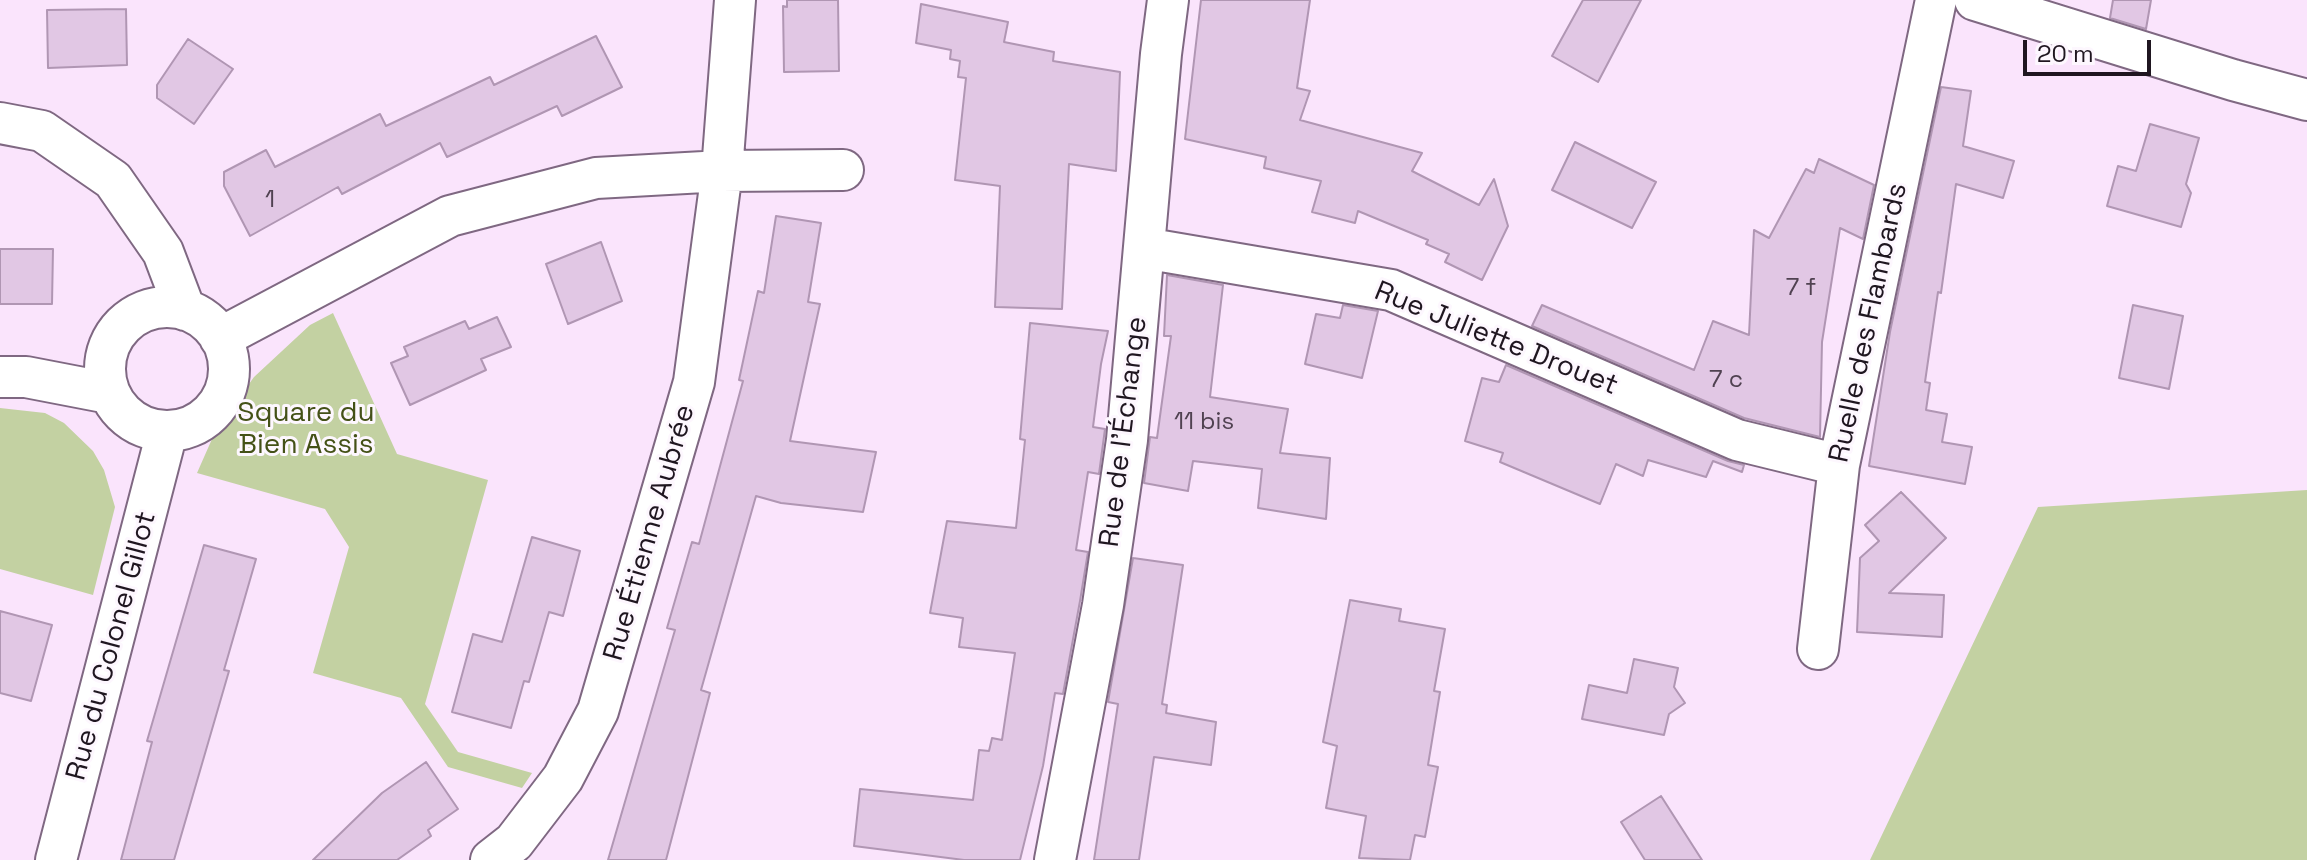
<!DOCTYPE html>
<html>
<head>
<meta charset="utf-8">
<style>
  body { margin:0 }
  #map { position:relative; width:2307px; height:860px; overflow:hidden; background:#fae4fc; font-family:"Space Grotesk",sans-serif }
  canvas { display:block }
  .scale { position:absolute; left:2023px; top:40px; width:128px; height:36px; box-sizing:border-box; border:4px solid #1f1620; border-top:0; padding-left:10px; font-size:24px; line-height:28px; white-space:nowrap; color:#1f1620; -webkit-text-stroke:6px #fdf7fe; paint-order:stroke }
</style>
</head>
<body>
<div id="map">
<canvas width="2307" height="860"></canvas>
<div class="scale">20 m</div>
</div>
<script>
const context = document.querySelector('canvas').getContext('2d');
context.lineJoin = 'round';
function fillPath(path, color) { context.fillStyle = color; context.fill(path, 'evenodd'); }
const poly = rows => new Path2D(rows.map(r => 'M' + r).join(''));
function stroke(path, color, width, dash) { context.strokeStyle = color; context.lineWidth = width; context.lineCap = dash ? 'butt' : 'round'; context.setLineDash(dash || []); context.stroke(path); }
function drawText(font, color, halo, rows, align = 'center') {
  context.font = font + ' "Space Grotesk",sans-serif'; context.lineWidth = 6; context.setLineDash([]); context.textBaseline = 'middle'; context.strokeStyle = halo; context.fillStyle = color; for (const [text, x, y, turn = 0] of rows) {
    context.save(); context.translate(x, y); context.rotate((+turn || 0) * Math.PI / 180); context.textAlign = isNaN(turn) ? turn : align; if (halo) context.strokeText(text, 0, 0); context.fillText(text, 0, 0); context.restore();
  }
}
const green = poly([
  [333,313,397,454,488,480,425,704,458,752,532,773,522,788,448,767,401,698,313,673,349,547,325,509,197,473,216,430,254,377,310,325],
  [0,408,45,413,64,423,93,451,104,470,115,507,93,595,0,569],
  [2307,490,2307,860,1870,860,2038,507]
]);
const building = poly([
  [787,0,838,0,839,71,784,72,783,6,787,7,787,0],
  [1201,0,1310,0,1297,88,1310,91,1300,120,1422,153,1412,171,1479,205,1494,179,1508,226,1482,280,1445,262,1449,254,1426,244,1428,240,1358,211,1355,223,1312,212,1321,181,1264,168,1266,157,1185,139,1201,0],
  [1583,0,1641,0,1598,82,1552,56,1583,0],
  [2113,0,2151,0,2146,29,2110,18,2113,0],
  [921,4,1008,22,1004,42,1054,52,1053,61,1120,72,1116,171,1069,164,1062,309,995,307,1000,186,955,180,966,78,958,77,960,61,950,59,951,50,916,43,921,4],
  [126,9,127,65,48,68,47,10,126,9],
  [596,36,622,87,562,116,557,106,447,157,440,143,342,194,338,187,250,236,224,186,224,172,266,150,275,167,380,114,386,126,490,77,494,85,596,36],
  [188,39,233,69,194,124,157,98,157,85,188,39],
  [1941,87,1971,91,1963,146,2014,161,2003,198,1956,184,1941,293,1938,292,1925,382,1930,383,1926,410,1947,414,1942,442,1972,447,1965,484,1869,466,1890,332,1941,87],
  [2150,124,2199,138,2186,184,2191,193,2181,227,2107,206,2118,166,2136,171,2150,124],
  [1575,142,1656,182,1632,228,1552,190,1575,142],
  [1819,159,1874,185,1863,239,1840,228,1822,342,1820,437,1744,418,1532,326,1542,305,1694,370,1713,321,1749,335,1754,230,1769,238,1806,169,1814,173,1819,159],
  [776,216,821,223,808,302,820,304,790,441,876,452,863,512,781,503,756,496,701,690,710,693,666,860,608,860,675,630,667,628,692,542,699,544,743,381,739,380,758,291,764,293,776,216],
  [601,242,622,301,568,324,546,264,601,242],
  [0,249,53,249,52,304,0,304,0,249],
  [1167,275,1223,285,1210,397,1288,409,1280,453,1330,458,1326,519,1258,508,1262,469,1193,461,1188,491,1144,483,1150,437,1157,438,1171,336,1164,336,1167,275],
  [1343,305,1378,311,1362,378,1305,364,1316,314,1340,318,1343,305],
  [2133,305,2183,316,2169,389,2119,378,2133,305],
  [497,317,511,347,481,359,486,370,410,405,391,363,408,356,404,347,465,321,469,329,497,317],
  [1030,323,1108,331,1101,364,1093,427,1105,429,1099,474,1088,472,1076,550,1088,552,1080,601,1063,694,1055,693,1043,766,1020,860,964,860,854,846,860,789,973,800,979,750,989,751,992,738,1002,740,1015,653,959,647,963,618,930,613,947,521,1016,528,1025,440,1020,439,1030,323],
  [1506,365,1728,461,1744,465,1742,472,1713,461,1706,477,1648,460,1643,476,1616,464,1600,504,1500,462,1503,453,1465,441,1482,378,1499,382,1506,365],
  [1901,492,1946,538,1889,593,1944,595,1942,637,1857,632,1860,558,1879,541,1865,525,1901,492],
  [532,537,580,551,563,616,549,612,529,682,524,681,511,728,452,712,473,634,502,642,532,537],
  [204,545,256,559,224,670,229,671,174,860,121,860,152,742,147,741,204,545],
  [1133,558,1183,565,1162,704,1167,705,1166,713,1216,722,1211,765,1154,757,1139,860,1094,860,1118,704,1108,702,1133,558],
  [1350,600,1401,609,1399,621,1445,629,1434,691,1440,692,1428,765,1438,767,1425,837,1415,835,1410,860,1359,858,1366,816,1326,808,1337,746,1323,742,1350,600],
  [0,611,52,625,31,701,0,693,0,611],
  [1634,659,1678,668,1674,687,1685,703,1669,714,1664,735,1582,719,1589,685,1627,693,1634,659],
  [426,762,458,809,428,830,431,836,397,860,313,860,382,793,426,762],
  [1661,796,1702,860,1645,860,1621,822,1661,796]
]);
const minor = poly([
  [1975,0,2233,80,2307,100],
  [0,123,42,131,113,180,163,252,185,310],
  [1144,248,1391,290,1737,440,1839,465],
  '105 369a62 62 0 1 1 124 0a62 62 0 1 1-124 0Z',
  [220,338,450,216,596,178,722,171,843,170],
  [0,377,26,377,109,393],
  [1818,649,1839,465,1936,0],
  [56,860,167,432],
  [491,860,514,842,563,778,598,711,694,382,722,171,735,0],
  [1055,860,1103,605,1127,440,1161,54,1168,0]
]);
const numberNames = [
  ["1",270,200],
  ["7 f",1801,288],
  ["7 c",1726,380],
  ["11 bis",1204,422]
];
const streetNames = [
  ["Ruelle des Flambards",1869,323,-78],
  ["Rue Juliette Drouet",1496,339,22],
  ["Rue de l'Échange",1124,432,-83],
  ["Rue Étienne Aubrée",650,533,-74],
  ["Rue du Colonel Gillot",112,646,-75]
];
const parkNames = [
  ["Square du",306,413],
  ["Bien Assis",306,445]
];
fillPath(green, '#c3d1a2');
fillPath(building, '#e1c7e4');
stroke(building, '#b096b3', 2);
stroke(minor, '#7f6882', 44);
stroke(minor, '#fff', 40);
drawText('24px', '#504251', null, numberNames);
drawText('28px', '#1f1620', '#fdf7fe', streetNames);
drawText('28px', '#445117', '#fdf7fe', parkNames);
</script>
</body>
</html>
